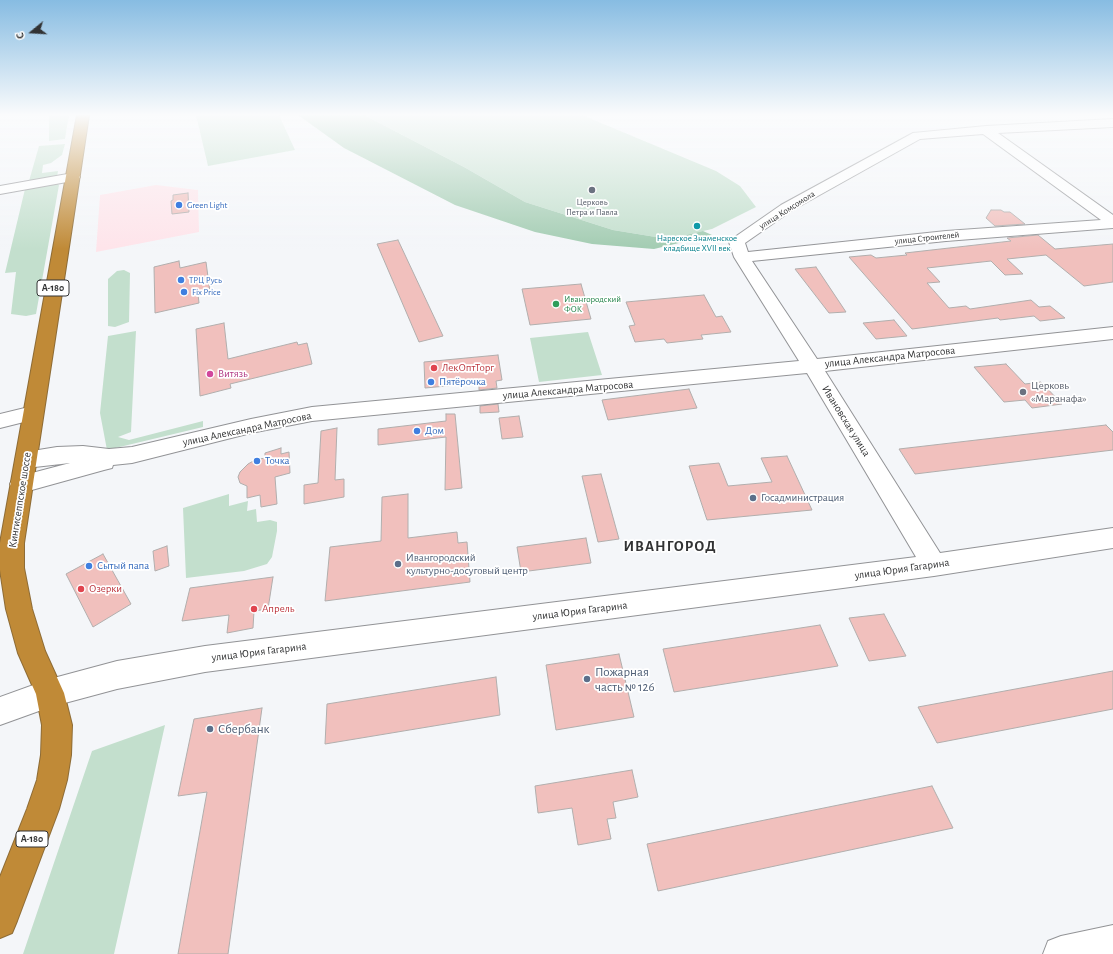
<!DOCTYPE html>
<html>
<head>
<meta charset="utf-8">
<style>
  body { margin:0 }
  #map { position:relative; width:1113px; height:954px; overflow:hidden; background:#f4f6f9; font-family:"Alegreya Sans",sans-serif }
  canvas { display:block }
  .north { position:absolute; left:12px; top:12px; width:40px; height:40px; -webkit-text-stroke:3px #fff; paint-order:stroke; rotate:252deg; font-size:11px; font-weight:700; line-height:16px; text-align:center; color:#323334 }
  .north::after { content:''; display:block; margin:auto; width:14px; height:18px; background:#323334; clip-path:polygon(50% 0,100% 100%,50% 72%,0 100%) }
</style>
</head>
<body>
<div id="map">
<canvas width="1113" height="954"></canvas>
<div class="north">С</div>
</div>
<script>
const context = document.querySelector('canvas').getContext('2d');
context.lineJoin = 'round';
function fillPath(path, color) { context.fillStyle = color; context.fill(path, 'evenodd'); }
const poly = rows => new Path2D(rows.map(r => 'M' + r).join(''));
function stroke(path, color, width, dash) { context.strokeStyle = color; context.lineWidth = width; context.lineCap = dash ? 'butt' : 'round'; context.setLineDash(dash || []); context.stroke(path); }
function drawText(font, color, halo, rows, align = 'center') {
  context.font = font + ' "Alegreya Sans",sans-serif'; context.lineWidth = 3.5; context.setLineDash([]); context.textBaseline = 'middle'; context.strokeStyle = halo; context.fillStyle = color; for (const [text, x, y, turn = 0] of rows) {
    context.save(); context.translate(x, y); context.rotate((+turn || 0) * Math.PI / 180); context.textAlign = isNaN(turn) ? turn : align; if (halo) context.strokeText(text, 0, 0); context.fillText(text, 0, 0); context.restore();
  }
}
const commercial = poly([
  [156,185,198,190,199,232,96,252,100,195]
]);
const green = poly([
  [49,115,69,115,65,139,49,141],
  [196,115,279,115,295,150,208,166],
  [364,115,582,115,716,171,740,186,756,207,712,229,668,239,613,230,525,202,464,167],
  [65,144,62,155,51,163,43,165,42,173,58,171,57,177,29,181,39,146],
  [56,183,59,185,36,314,26,316,11,314,16,272,5,273,25,189],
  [124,270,130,273,129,322,115,327,108,326,108,279,117,271],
  [136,331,131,432,118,437,129,440,203,421,203,427,107,450,100,413,108,336],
  [588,332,602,375,539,382,530,338],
  [229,494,229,506,248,501,247,511,256,509,257,522,270,520,277,522,277,531,272,557,267,564,244,571,186,578,183,508],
  [165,725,114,954,23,954,92,751]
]);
const forest = poly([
  [298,115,364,115,464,167,525,202,613,230,668,239,703,231,712,235,654,249,592,244,535,232,455,205,344,148]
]);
const building = poly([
  [188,193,189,212,172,214,171,201,173,200,173,195,188,193],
  [991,210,1001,210,1004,212,1010,212,1025,224,995,226,986,218,991,210],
  [1038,235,1055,249,1113,244,1113,282,1084,286,1046,255,1007,259,1023,274,1005,275,991,261,927,268,940,282,927,283,949,308,966,306,970,309,1031,300,1039,307,1050,306,1065,318,1040,321,1034,316,1000,320,998,318,912,329,849,257,871,255,876,258,907,255,905,253,1011,241,1007,238,1038,235],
  [398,240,443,336,419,342,377,244,398,240],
  [179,261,180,268,206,262,210,292,198,294,199,303,155,313,154,267,179,261],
  [816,267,846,312,829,313,795,269,816,267],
  [581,284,591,319,530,325,522,289,581,284],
  [704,295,716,317,722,316,731,332,701,335,703,339,667,343,664,339,635,342,629,326,635,325,626,302,704,295],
  [894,320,907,336,876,339,863,323,894,320],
  [224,323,228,359,297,342,298,345,307,343,312,364,230,384,231,388,200,396,196,329,224,323],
  [498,355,502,380,496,381,497,388,479,390,479,383,425,388,424,362,498,355],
  [1006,364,1025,384,1041,382,1062,404,1032,408,1025,400,1004,402,974,367,1006,364],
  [689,389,697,408,608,420,602,400,689,389],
  [498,404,499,412,480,413,480,406,498,404],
  [446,414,455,414,462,488,445,490,446,437,378,445,378,429,446,421,446,414],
  [519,416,523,437,502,439,499,418,519,416],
  [1106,425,1113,432,1113,450,915,474,899,449,1106,425],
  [337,428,335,480,344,479,344,497,304,504,304,485,318,483,321,431,337,428],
  [281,448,281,454,289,452,290,473,275,477,277,504,261,507,260,495,247,498,247,486,240,483,238,477,240,472,248,464,255,460,265,458,265,453,281,448],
  [787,456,812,510,707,520,689,466,719,463,728,486,772,482,761,458,787,456],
  [601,474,619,539,598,542,582,476,601,474],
  [408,494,408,538,457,532,458,543,467,542,470,582,325,601,330,547,381,541,382,497,408,494],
  [586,538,591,563,521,572,517,547,586,538],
  [167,546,169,566,155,571,153,551,167,546],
  [103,554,131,604,93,627,66,574,103,554],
  [273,577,268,609,254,611,253,628,227,633,229,615,182,621,190,588,273,577],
  [884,614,906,656,869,661,849,618,884,614],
  [820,625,838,666,674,692,663,649,820,625],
  [619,654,634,717,556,730,546,665,619,654],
  [1113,671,1113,709,937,743,918,707,1113,671],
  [496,677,500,715,325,744,327,704,496,677],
  [262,708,228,954,178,954,207,792,178,796,194,719,262,708],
  [632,770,638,797,613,802,616,818,607,819,611,839,578,845,572,808,538,813,535,786,632,770],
  [932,786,953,828,658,891,647,844,932,786]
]);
const minor = poly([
  [1113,119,1113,127,998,133,1113,215,1113,228,946,241,752,261,817,359,1113,327,1113,339,825,371,940,553,1113,528,1113,548,934,576,205,672,117,689,50,707,0,725,0,697,50,679,117,661,205,646,916,557,807,373,312,421,251,433,132,463,113,465,112,468,104,470,21,493,13,490,10,484,13,478,70,463,26,468,18,466,15,460,18,454,26,452,57,447,83,446,109,449,132,447,251,419,312,407,799,361,734,257,729,242,732,239,781,205,913,133,986,126,1113,119],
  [983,134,1101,220,946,231,748,252,745,243,791,211,920,139,983,134],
  [73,173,78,174,80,177,78,180,0,194,0,186,73,173],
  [33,406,40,408,43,413,40,418,0,428,0,414,33,406],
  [1113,925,1113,954,1043,954,1048,941,1061,936,1113,925]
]);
const highway = poly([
  [77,115,89,115,24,543,24,568,32,609,45,651,64,693,72,725,71,755,67,780,59,809,17,921,12,933,0,938,0,877,27,809,37,780,41,755,42,725,36,694,18,653,6,609,0,570,0,543,77,115]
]);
const markers = [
  [592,190,4,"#6b7280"],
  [179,205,4,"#3f7fe0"],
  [697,226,4,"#0f9aa8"],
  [181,280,4,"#3f7fe0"],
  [184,292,4,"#3f7fe0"],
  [556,304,4,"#2e9e5b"],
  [434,368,4,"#e0444e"],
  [210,374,4,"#d1479c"],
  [431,382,4,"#3f7fe0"],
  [1023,392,4,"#6b7280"],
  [417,431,4,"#3f7fe0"],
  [257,461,4,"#3f7fe0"],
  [753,498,4,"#5c6f8a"],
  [398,564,4,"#5c6f8a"],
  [89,566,4,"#3f7fe0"],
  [81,589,4,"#e0444e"],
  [254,609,4,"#e0444e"],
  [587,679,4,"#5c6f8a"],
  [210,729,4,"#5c6f8a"]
];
const farWorshipnames = [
  ["Церковь",592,202],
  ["Петра и Павла",592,212]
];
const farShopnames = [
  ["Green Light",187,205],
  ["ТРЦ Русь",189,280],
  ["Fix Price",192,292]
];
const farStreetnames = [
  ["улица Комсомола",787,210,-32],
  ["улица Строителей",927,238,-6]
];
const farCulturenames = [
  ["Нарвское Знаменское",697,238],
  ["кладбище XVII век",697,248]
];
const farLeisurenames = [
  ["Ивангородский",564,299],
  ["ФОК",564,309]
];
const shields = [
  [53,288,32],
  [32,839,32]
];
const shieldNames = [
  ["А-180",53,288],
  ["А-180",32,839]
];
const streetNames = [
  ["улица Александра Матросова",890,357,-6],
  ["улица Александра Матросова",568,390,-5],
  ["Ивановская улица",846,421,58],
  ["улица Александра Матросова",247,429,-12],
  ["Кингисеппское шоссе",20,500,-81],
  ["улица Юрия Гагарина",902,569,-8],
  ["улица Юрия Гагарина",580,611,-7],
  ["улица Юрия Гагарина",259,652,-7]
];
const healthNames = [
  ["ЛекОптТорг",442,368],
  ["Озерки",89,589],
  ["Апрель",262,609]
];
const hotelNames = [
  ["Витязь",218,374]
];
const shopNames = [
  ["Пятёрочка",439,382],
  ["Дом",425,431],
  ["Точка",265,461],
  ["Сытый папа",97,566]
];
const worshipNames = [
  ["Церковь",1031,386],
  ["«Маранафа»",1031,399]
];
const serviceNames = [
  ["Госадминистрация",761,498],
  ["Ивангородский",406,558],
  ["культурно-досуговый центр",406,571]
];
const nearServicenames = [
  ["Пожарная",595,672],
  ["часть № 126",595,687],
  ["Сбербанк",218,729]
];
const districtNames = [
  ["ИВАНГОРОД",670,546]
];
fillPath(commercial, '#fee4ea');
fillPath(green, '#c3dfcd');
fillPath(forest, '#a3ccb2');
fillPath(building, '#f1c0bd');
stroke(building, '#b1aead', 1);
stroke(minor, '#929396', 2);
stroke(highway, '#8e6c36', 2);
fillPath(minor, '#fff');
fillPath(highway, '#c08a37');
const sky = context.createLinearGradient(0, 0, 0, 249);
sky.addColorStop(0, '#87bce2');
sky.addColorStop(0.46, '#fafbfc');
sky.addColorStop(1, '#fafbfc00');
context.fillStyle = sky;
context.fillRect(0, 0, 1113, 249);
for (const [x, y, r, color] of markers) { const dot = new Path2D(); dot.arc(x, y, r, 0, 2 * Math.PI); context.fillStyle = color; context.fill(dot); stroke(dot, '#fff', 1.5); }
drawText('9px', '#5b616d', '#fff', farWorshipnames);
drawText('9px', '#366cbe', '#fff', farShopnames, 'left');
drawText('9px', '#323334', '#fff', farStreetnames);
drawText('9px', '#0d838f', '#fff', farCulturenames);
drawText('9px', '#27864d', '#fff', farLeisurenames, 'left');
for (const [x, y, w] of shields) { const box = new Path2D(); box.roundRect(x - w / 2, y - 8, w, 16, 3); context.fillStyle = '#fff'; context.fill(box); stroke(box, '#323334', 1); }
drawText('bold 10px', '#323334', null, shieldNames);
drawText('11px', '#323334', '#fff', streetNames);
drawText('11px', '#be3a42', '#fff', healthNames, 'left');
drawText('11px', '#b23c85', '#fff', hotelNames, 'left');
drawText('11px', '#366cbe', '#fff', shopNames, 'left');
drawText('11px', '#5b616d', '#fff', worshipNames, 'left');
drawText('11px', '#4e5e75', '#fff', serviceNames, 'left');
drawText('13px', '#4e5e75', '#fff', nearServicenames, 'left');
context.letterSpacing = '1px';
drawText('bold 15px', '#323334', '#fff', districtNames);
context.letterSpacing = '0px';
</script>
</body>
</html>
